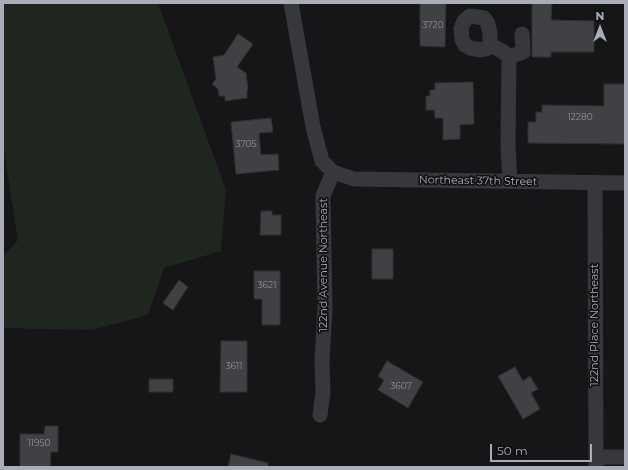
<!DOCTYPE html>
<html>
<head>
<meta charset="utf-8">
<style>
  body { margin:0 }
  #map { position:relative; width:628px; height:470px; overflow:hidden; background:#161618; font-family:Montserrat,sans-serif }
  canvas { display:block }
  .frame { position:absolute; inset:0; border:4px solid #a8adb8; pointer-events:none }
  .north { position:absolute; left:580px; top:8px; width:40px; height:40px; -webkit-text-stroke:3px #111113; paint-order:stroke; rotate:0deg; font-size:11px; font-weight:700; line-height:16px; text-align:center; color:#a8adb8 }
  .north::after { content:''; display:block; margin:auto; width:14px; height:18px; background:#a8adb8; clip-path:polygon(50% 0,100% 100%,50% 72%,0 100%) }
  .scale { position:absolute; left:490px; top:444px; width:102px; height:18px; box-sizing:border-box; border:2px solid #a8adb8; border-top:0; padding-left:5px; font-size:12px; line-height:14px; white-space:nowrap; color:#a8adb8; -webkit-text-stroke:3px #111113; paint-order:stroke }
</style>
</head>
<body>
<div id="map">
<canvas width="628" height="470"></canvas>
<div class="frame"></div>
<div class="north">N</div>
<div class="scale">50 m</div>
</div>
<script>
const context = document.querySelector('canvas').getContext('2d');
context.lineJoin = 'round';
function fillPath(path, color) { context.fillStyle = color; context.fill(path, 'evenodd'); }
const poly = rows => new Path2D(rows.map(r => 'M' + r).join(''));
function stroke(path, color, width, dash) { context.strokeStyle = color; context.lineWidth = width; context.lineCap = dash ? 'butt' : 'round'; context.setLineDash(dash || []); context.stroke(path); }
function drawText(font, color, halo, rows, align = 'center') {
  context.font = font + ' Montserrat,sans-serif'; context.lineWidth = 3.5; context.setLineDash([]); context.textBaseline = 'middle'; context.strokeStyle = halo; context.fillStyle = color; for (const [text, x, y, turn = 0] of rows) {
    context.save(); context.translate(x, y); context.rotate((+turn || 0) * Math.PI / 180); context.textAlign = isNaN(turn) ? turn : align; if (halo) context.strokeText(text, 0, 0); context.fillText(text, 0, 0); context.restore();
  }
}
const green = poly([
  [3,3,158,3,226,190,221,251,164,268,148,315,92,330,3,328,3,256,18,240,3,146]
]);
const building = poly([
  [420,3,446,3,445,47,420,46,420,3],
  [532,3,552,3,551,20,594,21,594,52,551,52,551,57,532,57,532,3],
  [238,34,253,44,237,67,246,73,248,89,247,91,247,98,225,101,225,96,219,96,218,89,212,84,216,79,213,57,224,55,238,34],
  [473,82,474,124,460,125,460,139,443,140,443,118,435,118,434,110,426,110,426,96,430,96,430,90,435,90,435,83,473,82],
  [604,84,625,84,625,144,528,143,528,122,536,122,536,112,542,112,542,105,604,106,604,84],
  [271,118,273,132,259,133,261,155,278,154,279,170,236,174,231,122,271,118],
  [261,211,272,211,272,215,281,215,281,235,260,235,261,211],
  [372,249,393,249,393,279,372,279,372,249],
  [254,271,280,271,280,325,262,325,262,299,254,299,254,271],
  [179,280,188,287,173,310,163,303,179,280],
  [221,341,247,341,247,392,220,392,221,341],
  [387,361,423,382,408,408,378,390,384,380,378,376,387,361],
  [515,367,523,381,530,376,538,389,531,393,540,409,523,419,498,376,515,367],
  [149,379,173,379,173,392,149,392,149,379],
  [45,426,58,426,58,452,51,452,50,467,20,467,20,434,44,434,45,426],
  [231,454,268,463,268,467,228,467,231,454]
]);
const street = poly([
  [291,3,313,127,322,161,333,172],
  [470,16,484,18,488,24,490,33,490,45,486,49,481,50,470,48,465,45,462,40,461,29,464,21,470,16],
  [490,45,502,51,509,57,508,145,510,181],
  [509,57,523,52,522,34],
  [333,172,354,179,625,183],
  [595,183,596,467],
  [320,415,323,392,322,361,325,308,323,196,333,172],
  [596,457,625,457]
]);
const numberNames = [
  ["3720",433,25],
  ["12280",580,117],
  ["3705",246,144],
  ["3621",267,285],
  ["3611",234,366],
  ["3607",401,386],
  ["11950",39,443]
];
const streetNames = [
  ["Northeast 37th Street",478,181,1],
  ["122nd Avenue Northeast",324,265,-90],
  ["122nd Place Northeast",595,325,-90]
];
fillPath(green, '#1e261f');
fillPath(building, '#404145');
stroke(building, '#303034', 1);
stroke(street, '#37383d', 15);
drawText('9px', '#8e929b', null, numberNames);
drawText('11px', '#a8adb8', '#111113', streetNames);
</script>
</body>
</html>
